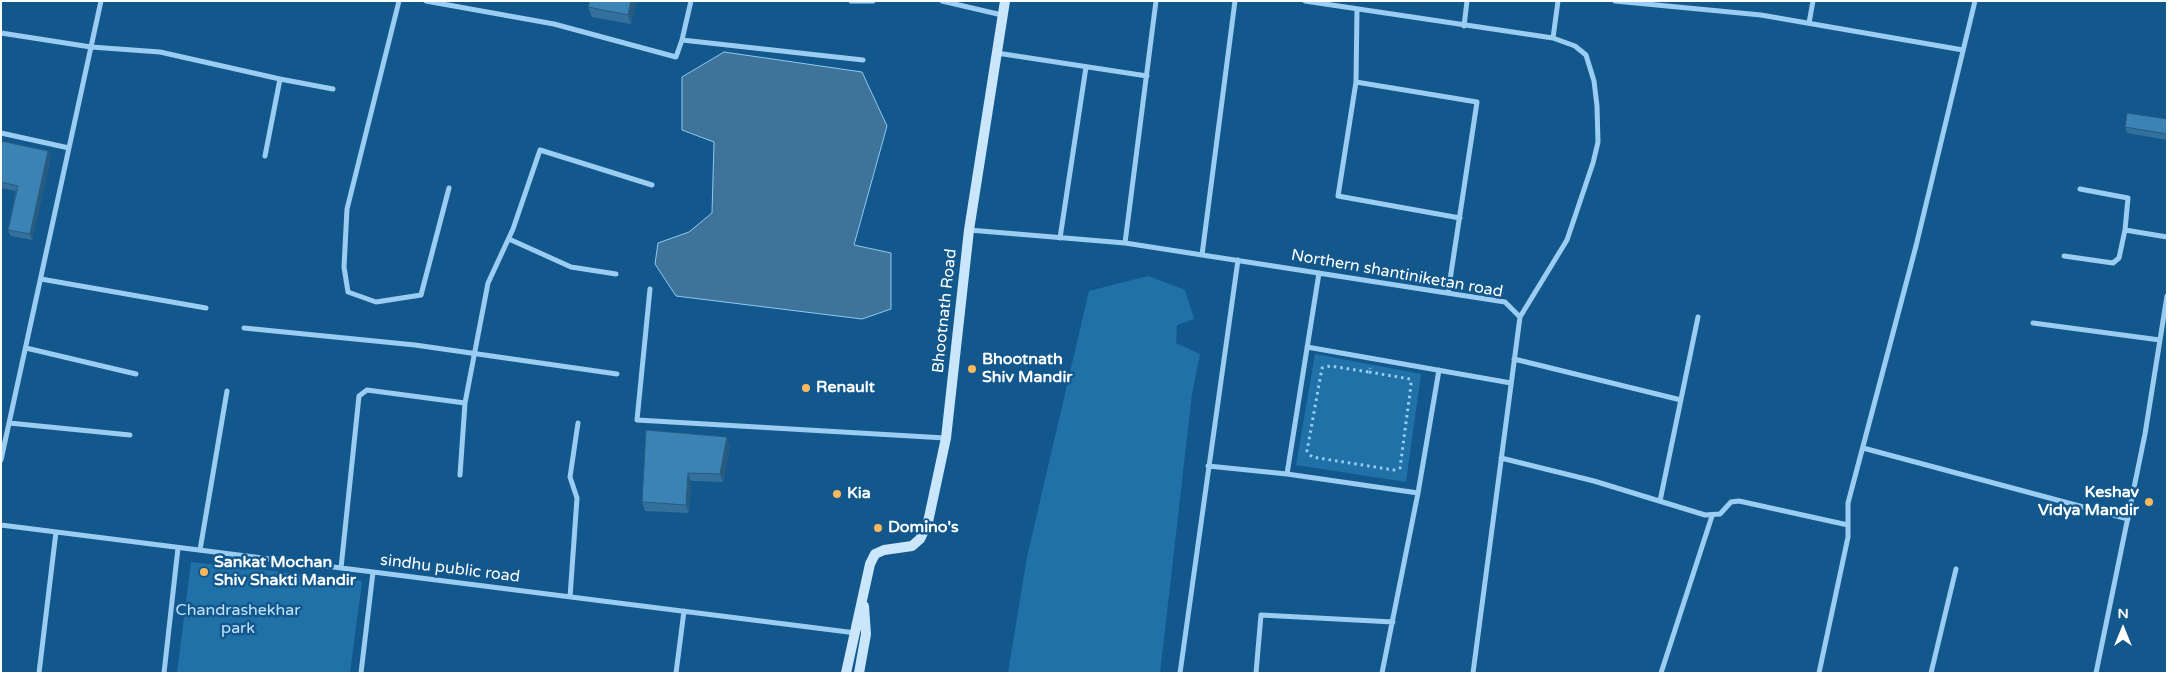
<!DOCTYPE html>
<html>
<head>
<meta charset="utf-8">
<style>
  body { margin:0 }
  #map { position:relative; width:2168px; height:674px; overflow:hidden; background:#13588c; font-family:"Varela Round",sans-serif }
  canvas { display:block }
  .frame { position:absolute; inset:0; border:2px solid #fff; pointer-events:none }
  .north { position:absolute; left:2098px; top:604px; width:50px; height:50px; -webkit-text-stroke:4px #13588c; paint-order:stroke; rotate:0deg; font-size:14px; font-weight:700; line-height:20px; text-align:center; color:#fff }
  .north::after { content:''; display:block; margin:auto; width:18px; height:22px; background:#fff; clip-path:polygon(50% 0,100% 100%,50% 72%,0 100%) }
</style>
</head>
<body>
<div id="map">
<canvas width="2168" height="674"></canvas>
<div class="frame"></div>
<div class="north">N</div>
</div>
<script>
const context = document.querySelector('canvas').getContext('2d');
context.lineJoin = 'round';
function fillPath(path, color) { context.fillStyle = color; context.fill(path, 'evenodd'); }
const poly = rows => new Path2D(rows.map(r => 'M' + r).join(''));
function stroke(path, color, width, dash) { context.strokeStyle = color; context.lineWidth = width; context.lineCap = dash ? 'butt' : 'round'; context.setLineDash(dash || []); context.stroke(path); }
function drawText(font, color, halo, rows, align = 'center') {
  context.font = font + ' "Varela Round",sans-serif'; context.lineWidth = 5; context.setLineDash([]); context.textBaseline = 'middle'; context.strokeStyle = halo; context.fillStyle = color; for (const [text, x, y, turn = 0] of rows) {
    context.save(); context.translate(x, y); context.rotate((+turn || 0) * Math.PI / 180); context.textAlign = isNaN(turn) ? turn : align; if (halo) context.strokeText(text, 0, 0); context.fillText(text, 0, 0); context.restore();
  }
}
const green = poly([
  [1148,276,1185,290,1194,319,1177,325,1176,343,1200,354,1192,394,1160,673,1008,673,1027,557,1089,291],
  [1315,354,1421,374,1406,482,1296,465],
  [191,562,362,581,350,673,177,673]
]);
const water = poly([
  [724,52,862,72,887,126,854,245,891,253,891,309,862,319,676,296,655,264,658,243,689,232,712,213,714,142,682,130,682,77,724,52]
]);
const path = poly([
  [1369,372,1410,379,1411,385,1400,468,1394,470,1312,457,1307,451,1322,368,1330,366,1369,372,1370,368]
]);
const street = poly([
  [399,1,347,209,344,267,348,292,376,302,421,295,449,188],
  [426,1,554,24,676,57,682,40,691,1],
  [851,1,873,1],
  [942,1,1002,15],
  [1305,1,1553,38,1575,46,1586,55,1594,81,1597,106,1598,142,1593,163,1567,240,1520,317],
  [1615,1,1761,15,1963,50],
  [1357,9,1356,82,1477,102,1448,293],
  [1809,23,1813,1],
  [1464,26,1467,1],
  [1,33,91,47,160,52,280,79,265,156],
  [1553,38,1558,1],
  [682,40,863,60],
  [997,53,1147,76],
  [280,79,333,89],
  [1356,82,1338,196,1460,218],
  [1,133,69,148],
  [2080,189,2128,198,2125,230],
  [969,230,1125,243,1505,302,1520,317,1473,673],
  [1060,238,1086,67],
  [509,239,571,267,616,274],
  [1125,243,1156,1],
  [1202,255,1235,1],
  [2064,256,2113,263,2119,258,2125,230,2167,237],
  [41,279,206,308],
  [650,289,637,420,945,438],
  [2033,323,2160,340],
  [244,328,415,345,617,374],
  [1307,347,1511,383],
  [26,348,136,374],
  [1514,359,1681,400],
  [9,423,130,435],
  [1863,448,2128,519],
  [1501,458,1594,481,1705,515,1720,514,1731,502,1739,501,1848,525],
  [1,460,101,1],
  [1208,466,1287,474,1418,493,1382,673],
  [1287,474,1319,273],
  [460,475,465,403,488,283,513,229,540,150,652,185],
  [1418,493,1439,370],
  [1660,501,1698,317],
  [1,525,856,633],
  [200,550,227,391],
  [341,568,359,396,367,390,465,403],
  [570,597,577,498,570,477,578,423],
  [39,673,56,532],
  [164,673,178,548],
  [361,673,373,572],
  [676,673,684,611],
  [1180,673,1238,260],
  [1256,673,1261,615,1393,622],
  [1661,673,1712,516],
  [1819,673,1848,537,1848,503,1916,246,1975,1],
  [1931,673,1956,569],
  [2096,673,2145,434,2167,296]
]);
const secondary = poly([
  [846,673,870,564,875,554,884,550,912,546,920,539,928,522,946,438,969,230,1005,1],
  [859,673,866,634,864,606]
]);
const wall = poly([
  [590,1,636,1,631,24,592,17,588,7],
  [2167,119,2167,140,2127,133,2125,127],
  [1,141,48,151,51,157,32,240,11,236,8,230,16,191,1,188],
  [730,445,723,482,691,481,689,513,645,511,642,502]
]);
const shadedWall = poly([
  [631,1,636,1,631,24,628,15],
  [48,151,51,157,32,240,30,234],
  [727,437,730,445,723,482,720,474],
  [688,473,691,481,689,513,686,505]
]);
const building = poly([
  [590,1,631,1,628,15,588,7,590,1],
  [2127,113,2167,119,2167,134,2125,127,2127,113],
  [1,141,48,151,30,234,8,230,18,186,1,182,1,141],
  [646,430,727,437,720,474,688,473,686,505,642,502,646,430]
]);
const markers = [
  [972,369,5,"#ffb95a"],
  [806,388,5,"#ffb95a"],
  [837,494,5,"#ffb95a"],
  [2149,502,5,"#ffb95a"],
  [878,528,5,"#ffb95a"],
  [204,572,5,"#ffb95a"]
];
const streetNames = [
  ["Northern shantiniketan road",1397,274,10],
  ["Bhootnath Road",945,311,-84],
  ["sindhu public road",450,569,7]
];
const poiNames = [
  ["Bhootnath",982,360],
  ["Shiv Mandir",982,378],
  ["Renault",816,388],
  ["Keshav",2139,493,"right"],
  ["Vidya Mandir",2139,511,"right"],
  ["Kia",847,494],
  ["Domino's",888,528],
  ["Sankat Mochan",214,563],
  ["Shiv Shakti Mandir",214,581]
];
const parkNames = [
  ["Chandrashekhar",238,611],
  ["park",238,629]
];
fillPath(green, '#2171a9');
fillPath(water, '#407399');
stroke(water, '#8ccaf4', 1);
stroke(path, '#9acdf1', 3, [2.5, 4]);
stroke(street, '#9acdf1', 5);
stroke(secondary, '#c9e6fb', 10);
fillPath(wall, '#33709c');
fillPath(shadedWall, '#295b7f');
fillPath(building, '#3b82b5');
stroke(building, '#295b7f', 1);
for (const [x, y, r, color] of markers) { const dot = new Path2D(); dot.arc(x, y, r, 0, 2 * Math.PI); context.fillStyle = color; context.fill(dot); stroke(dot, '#13588c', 2); }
drawText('16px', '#fff', '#13588c', streetNames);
drawText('bold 16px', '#fff', '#13588c', poiNames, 'left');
drawText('16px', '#c1e4fc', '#13588c', parkNames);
</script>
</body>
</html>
